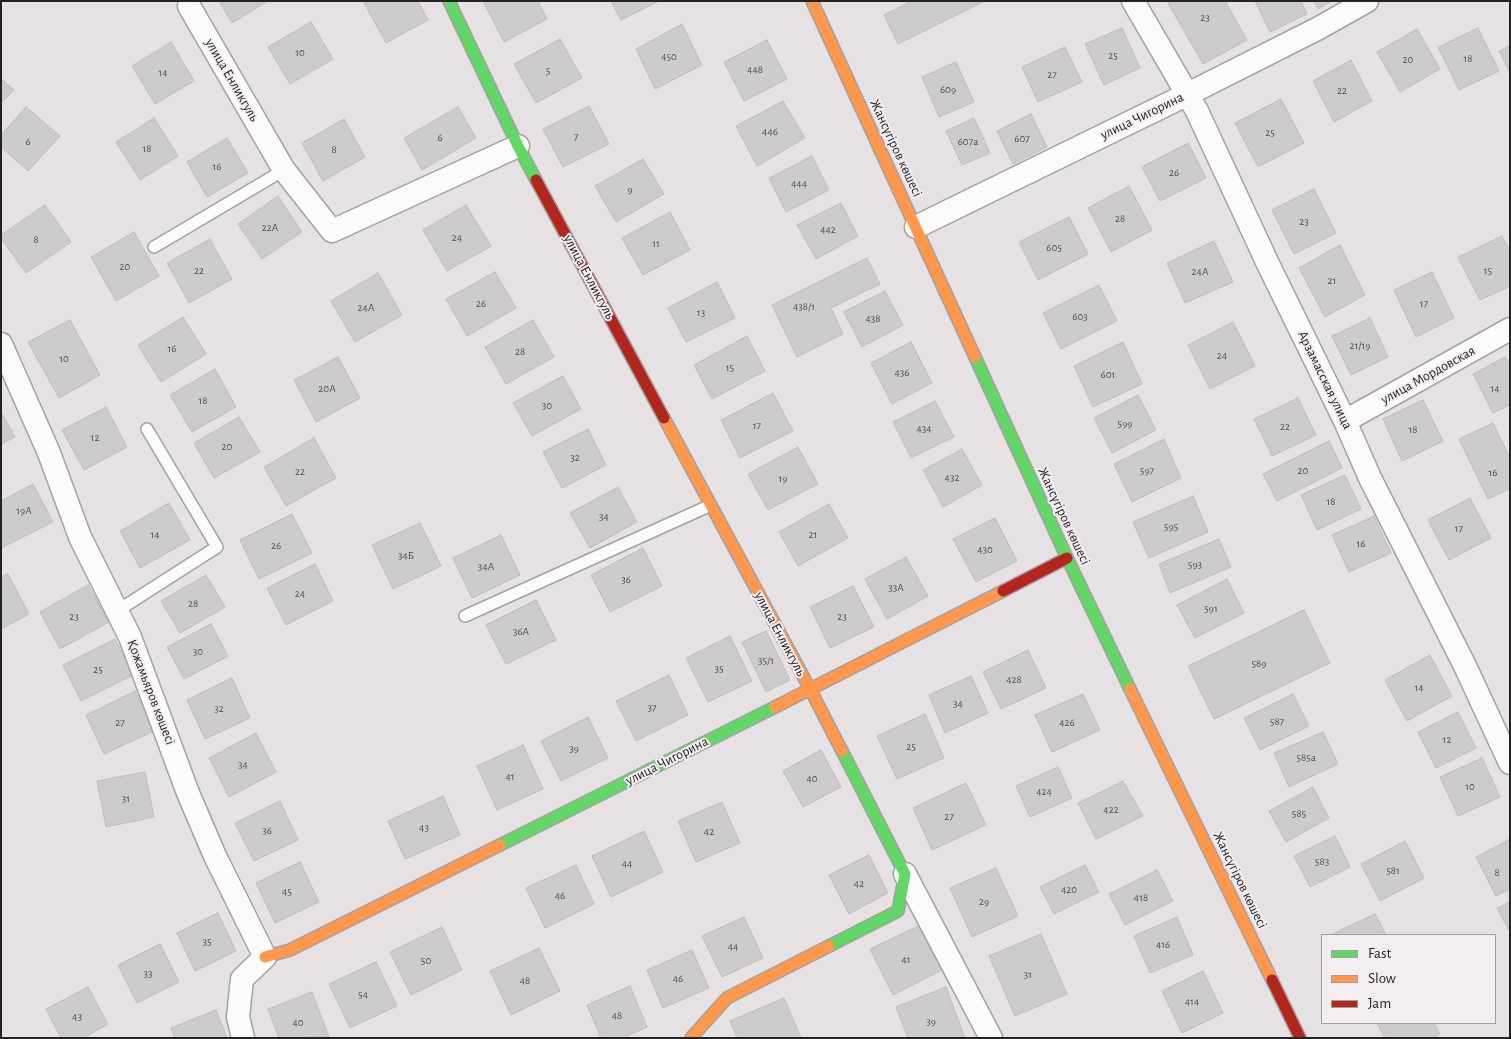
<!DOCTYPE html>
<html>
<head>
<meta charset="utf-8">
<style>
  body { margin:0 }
  #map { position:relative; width:1511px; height:1039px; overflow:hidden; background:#e6e2e4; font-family:"Alegreya Sans",sans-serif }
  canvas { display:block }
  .frame { position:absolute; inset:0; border:2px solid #242223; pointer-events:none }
  .legend { position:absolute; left:1321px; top:934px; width:175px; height:90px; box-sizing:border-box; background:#f4eef0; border:1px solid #a19c9e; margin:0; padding:6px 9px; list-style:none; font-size:15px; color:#242223 }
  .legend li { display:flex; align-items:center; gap:10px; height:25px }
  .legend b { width:25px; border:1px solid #a19c9e }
</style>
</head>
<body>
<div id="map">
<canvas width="1511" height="1039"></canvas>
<div class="frame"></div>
<ul class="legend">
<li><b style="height:6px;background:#63d668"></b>Fast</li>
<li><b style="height:6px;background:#ff974d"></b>Slow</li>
<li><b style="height:6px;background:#b3261e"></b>Jam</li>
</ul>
</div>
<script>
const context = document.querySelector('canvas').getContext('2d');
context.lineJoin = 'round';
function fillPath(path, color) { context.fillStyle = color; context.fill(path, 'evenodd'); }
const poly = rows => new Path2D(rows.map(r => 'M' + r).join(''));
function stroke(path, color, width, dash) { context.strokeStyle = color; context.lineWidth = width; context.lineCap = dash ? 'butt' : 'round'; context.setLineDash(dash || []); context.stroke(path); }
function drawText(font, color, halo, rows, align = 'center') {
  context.font = font + ' "Alegreya Sans",sans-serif'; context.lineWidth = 4; context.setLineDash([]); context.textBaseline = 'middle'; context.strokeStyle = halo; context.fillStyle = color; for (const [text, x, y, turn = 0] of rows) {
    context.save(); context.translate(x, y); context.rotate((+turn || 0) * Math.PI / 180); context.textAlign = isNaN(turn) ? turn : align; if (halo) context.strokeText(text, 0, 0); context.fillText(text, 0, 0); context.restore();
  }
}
const building = poly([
  [219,1,268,1,232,23,219,1],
  [363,1,418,1,428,20,386,43,363,1],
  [483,1,538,1,547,19,504,42,483,1],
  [611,1,659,1,621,20,611,1],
  [912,1,985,1,898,44,884,15,912,1],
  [1172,1,1225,1,1247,40,1203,64,1168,3,1172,1],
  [1255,1,1301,1,1307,14,1270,32,1255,1],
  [1314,1,1332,1,1318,9,1314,1],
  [311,22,333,59,290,84,268,47,311,22],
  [682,24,702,65,655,89,636,49,682,24],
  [1122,28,1140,68,1104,85,1085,44,1122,28],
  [1478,28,1499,71,1459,90,1438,47,1478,28],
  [1417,29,1440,69,1400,92,1377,52,1417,29],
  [560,39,582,78,536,103,514,64,560,39],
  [767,40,787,79,744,101,724,62,767,40],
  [171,42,194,81,155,104,132,66,171,42],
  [1510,46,1510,73,1499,51,1510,46],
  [1065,47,1082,82,1038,102,1022,67,1065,47],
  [1351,60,1372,101,1334,122,1313,81,1351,60],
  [956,62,974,102,939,117,922,77,956,62],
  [1,79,14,90,1,103,1,79],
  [1281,99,1304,143,1258,167,1235,123,1281,99],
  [783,101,805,138,757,166,736,126,783,101],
  [589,106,609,144,563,167,543,129,589,106],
  [26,107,60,136,28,171,1,147,1,135,26,107],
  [458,107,476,138,422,170,404,138,458,107],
  [1031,114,1047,147,1013,164,997,131,1031,114],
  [154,118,178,156,140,180,116,142,154,118],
  [974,118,990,153,962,165,946,131,974,118],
  [344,119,365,157,323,181,302,143,344,119],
  [227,138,248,173,207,197,187,162,227,138],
  [1188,143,1206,178,1160,201,1142,167,1188,143],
  [812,156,829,190,786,212,769,178,812,156],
  [643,159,664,194,616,222,595,186,643,159],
  [1129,186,1152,230,1111,252,1088,208,1129,186],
  [1314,189,1336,233,1294,254,1272,210,1314,189],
  [278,196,302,232,262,259,238,224,278,196],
  [841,203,858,236,816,259,797,225,841,203],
  [45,205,71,242,26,273,1,238,1,235,45,205],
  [466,205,491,246,447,271,423,230,466,205],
  [670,212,690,250,643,275,622,238,670,212],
  [1069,217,1088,254,1038,280,1019,242,1069,217],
  [134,232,159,276,116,301,91,257,134,232],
  [1502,236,1510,252,1510,286,1480,300,1458,257,1502,236],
  [210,239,232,279,189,303,167,263,210,239],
  [1214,241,1233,282,1185,303,1167,263,1214,241],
  [1340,245,1365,295,1325,317,1299,268,1340,245],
  [867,258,880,284,831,308,843,334,797,357,772,305,867,258],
  [495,272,516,308,467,336,446,299,495,272],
  [1432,272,1454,318,1416,337,1394,290,1432,272],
  [378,273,402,315,355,342,331,301,378,273],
  [717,282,735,318,686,342,668,308,717,282],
  [1099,285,1117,321,1061,349,1043,313,1099,285],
  [885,291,903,325,862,347,844,312,885,291],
  [183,317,206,354,161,382,138,345,183,317],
  [1370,318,1388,357,1351,375,1332,336,1370,318],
  [70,320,100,375,59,398,28,342,70,320],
  [533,320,554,357,506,384,485,347,533,320],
  [1233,322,1255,366,1210,389,1188,345,1233,322],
  [747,336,765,371,712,399,694,365,747,336],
  [911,342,932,383,892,404,871,363,911,342],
  [1123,342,1142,384,1093,407,1074,366,1123,342],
  [338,357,360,398,316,422,294,380,338,357],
  [1505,357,1510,365,1510,405,1493,413,1473,374,1505,357],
  [215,369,236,407,192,432,170,395,215,369],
  [563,376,581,409,532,436,513,403,563,376],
  [773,393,793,431,740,458,721,420,773,393],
  [1138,395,1156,430,1112,453,1094,418,1138,395],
  [1298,398,1316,435,1272,456,1254,419,1298,398],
  [1423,400,1443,441,1402,461,1383,419,1423,400],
  [935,401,954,437,911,458,893,422,935,401],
  [106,407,127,447,84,470,62,430,106,407],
  [1,412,15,437,1,444,1,412],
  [239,417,260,452,214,478,194,443,239,417],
  [1493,423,1510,458,1510,489,1488,499,1459,439,1493,423],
  [588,429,606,465,562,488,543,452,588,429],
  [314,438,336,478,286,506,264,467,314,438],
  [1164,439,1181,478,1132,502,1114,464,1164,439],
  [1329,441,1342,468,1277,501,1263,474,1329,441],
  [798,447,818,484,768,510,748,474,798,447],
  [962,449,982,485,943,507,923,470,962,449],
  [1345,475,1361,509,1317,530,1301,495,1345,475],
  [33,484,53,522,1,548,1,501,33,484],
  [618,487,637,522,590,548,570,513,618,487],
  [1193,496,1208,532,1149,558,1133,522,1193,496],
  [1470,498,1491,538,1449,560,1428,520,1470,498],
  [169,503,190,540,140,568,120,531,169,503],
  [829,504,848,538,798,566,779,532,829,504],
  [292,514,312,553,259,579,240,540,292,514],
  [1374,516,1391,553,1349,572,1332,535,1374,516],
  [995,518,1017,561,976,582,953,539,995,518],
  [420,523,441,566,393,589,372,545,420,523],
  [501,535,520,575,472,598,453,558,501,535],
  [1219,539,1231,567,1170,593,1159,564,1219,539],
  [643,548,662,586,610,612,591,575,643,548],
  [906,557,928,596,887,619,865,579,906,557],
  [315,564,333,601,286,625,267,588,315,564],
  [8,574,29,614,1,629,1,577,8,574],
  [206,575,225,607,180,633,161,601,206,575],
  [1227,579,1244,613,1195,638,1177,605,1227,579],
  [88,585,109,622,60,649,40,612,88,585],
  [853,586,874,627,830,648,810,607,853,586],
  [536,600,556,640,506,664,486,625,536,600],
  [1304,610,1330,663,1214,719,1188,666,1304,610],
  [211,624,228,656,184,679,167,647,211,624],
  [766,631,790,680,766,692,742,642,766,631],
  [730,636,752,681,708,702,686,658,730,636],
  [115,639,133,675,81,701,63,665,115,639],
  [1028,650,1046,688,1001,709,983,672,1028,650],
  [1430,655,1452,696,1407,721,1385,680,1430,655],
  [669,675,688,715,636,741,616,701,669,675],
  [971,676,988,713,945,733,929,695,971,676],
  [232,678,250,718,205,739,187,700,232,678],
  [135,691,154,731,104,754,86,715,135,691],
  [1083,694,1100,730,1052,752,1035,715,1083,694],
  [1293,694,1309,726,1260,750,1244,718,1293,694],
  [1458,712,1476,748,1436,768,1418,732,1458,712],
  [925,714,944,758,897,779,877,736,925,714],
  [588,717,608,758,561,781,541,741,588,717],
  [1323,732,1338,764,1289,787,1274,753,1323,732],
  [256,733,276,772,229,797,209,758,256,733],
  [523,745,543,789,497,810,477,766,523,745],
  [821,750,841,787,803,807,783,771,821,750],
  [1482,758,1500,797,1458,816,1440,777,1482,758],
  [1058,767,1072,798,1030,817,1016,786,1058,767],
  [145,772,154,817,106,827,97,781,145,772],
  [1123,781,1143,816,1096,839,1078,803,1123,781],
  [966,783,986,825,932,850,913,808,966,783],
  [1313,787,1329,818,1286,842,1269,811,1313,787],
  [443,796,460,835,405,859,388,821,443,796],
  [280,801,298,840,254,861,235,823,280,801],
  [722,802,740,843,696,862,678,821,722,802],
  [644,831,663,872,611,897,592,856,644,831],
  [1335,836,1350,867,1310,887,1294,856,1335,836],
  [1510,839,1510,889,1496,896,1476,857,1510,839],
  [1405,841,1424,878,1380,901,1361,864,1405,841],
  [869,855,888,893,849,914,829,875,869,855],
  [300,862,319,902,275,923,256,883,300,862],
  [576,865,594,904,545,928,526,888,576,865],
  [1085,865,1099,892,1054,914,1040,887,1085,865],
  [996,868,1018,916,972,937,950,888,996,868],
  [1157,870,1173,901,1125,925,1109,894,1157,870],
  [1510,902,1510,932,1497,908,1510,902],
  [218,913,236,951,195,971,177,933,218,913],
  [1375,914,1386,935,1330,935,1375,914],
  [744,917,763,958,722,977,702,936,744,917],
  [1177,917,1193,955,1150,973,1134,936,1177,917],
  [920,925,942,970,893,995,870,949,920,925],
  [442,927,462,970,411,995,390,952,442,927],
  [1041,934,1067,994,1015,1016,989,956,1041,934],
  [160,944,179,982,137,1003,118,965,160,944],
  [539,948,560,991,511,1015,490,971,539,948],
  [692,950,709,988,663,1008,647,970,692,950],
  [376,962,397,1006,350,1028,329,984,376,962],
  [1203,971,1223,1013,1182,1033,1162,991,1203,971],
  [630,986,647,1027,623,1038,601,1038,587,1005,630,986],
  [88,987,108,1024,83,1038,61,1038,46,1009,88,987],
  [946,987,965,1038,908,1038,896,1007,946,987],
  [312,992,329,1037,279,1038,268,1009,312,992],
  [784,998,801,1038,737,1038,730,1021,784,998],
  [216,1010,227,1038,175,1038,171,1028,216,1010],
  [1377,1023,1434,1023,1440,1034,1433,1038,1385,1038,1377,1023]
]);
const lane = poly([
  [154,247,284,170],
  [117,611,217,547,147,429],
  [465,616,711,505]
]);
const street = poly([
  [1133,1,1197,111,1268,264,1345,421,1370,478,1465,666,1510,763],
  [189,6,284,170,332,231,518,146],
  [916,227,1186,95,1317,29,1367,1],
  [1,344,49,453,80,537,130,637,188,793,215,856,265,957,242,979,238,1017,243,1038],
  [1345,421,1510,329],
  [905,874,991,1038]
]);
const fast = poly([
  [449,1,518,146,536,180],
  [975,357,1067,558,1130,689],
  [500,845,775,707],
  [829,946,898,911,905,874,842,751]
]);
const slow = poly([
  [812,1,975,357],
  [664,418,810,689,842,751],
  [1130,689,1272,980],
  [775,707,1003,591],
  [265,957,290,950,500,845],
  [691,1038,727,998,829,946]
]);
const jam = poly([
  [536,180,664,418],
  [1003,591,1067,558],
  [1272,980,1300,1038]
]);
const numberNames = [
  ["23",1205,18],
  ["10",300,53],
  ["25",1113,56],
  ["450",669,57],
  ["18",1468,59],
  ["20",1408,60],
  ["448",755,70],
  ["5",548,71],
  ["14",163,73],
  ["27",1052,75],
  ["609",948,90],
  ["22",1342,91],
  ["446",770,132],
  ["25",1270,133],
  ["7",576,137],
  ["6",440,138],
  ["607",1022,139],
  ["6",28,142],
  ["607а",968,142],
  ["18",147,149],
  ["8",334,150],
  ["16",217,167],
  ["26",1174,173],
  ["444",799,184],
  ["9",630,190],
  ["28",1120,219],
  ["23",1304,222],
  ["22А",270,228],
  ["442",828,230],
  ["24",457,238],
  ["8",36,240],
  ["11",656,244],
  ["605",1054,248],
  ["20",125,267],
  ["22",199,271],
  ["15",1488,271],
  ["24А",1200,272],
  ["21",1332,281],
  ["26",481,304],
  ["17",1424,304],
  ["438/1",804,307],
  ["24А",366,308],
  ["13",701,313],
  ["603",1080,317],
  ["438",873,319],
  ["21/19",1360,346],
  ["16",172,349],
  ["28",520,352],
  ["24",1222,356],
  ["10",64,359],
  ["15",730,368],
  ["436",902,373],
  ["601",1108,375],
  ["20А",327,389],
  ["14",1495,389],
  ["18",203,401],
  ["30",547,406],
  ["599",1125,424],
  ["17",757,426],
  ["22",1285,427],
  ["434",924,429],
  ["18",1413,430],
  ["12",95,438],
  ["20",227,447],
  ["32",575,458],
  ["597",1147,471],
  ["20",1303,471],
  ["22",300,472],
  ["16",1493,473],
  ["432",952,478],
  ["19",783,479],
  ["18",1331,502],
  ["19А",24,511],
  ["34",604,517],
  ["595",1171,527],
  ["17",1459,529],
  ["14",155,535],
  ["21",813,535],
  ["16",1361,544],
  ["26",276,546],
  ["430",985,550],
  ["34Б",406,556],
  ["593",1195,565],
  ["34А",486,567],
  ["36",626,580],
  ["33А",896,588],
  ["24",300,594],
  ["28",193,604],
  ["591",1211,609],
  ["23",74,617],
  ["23",842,617],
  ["36А",521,632],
  ["30",198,652],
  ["35/1",766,661],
  ["589",1259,664],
  ["35",719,669],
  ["25",98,670],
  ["428",1014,680],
  ["14",1419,688],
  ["34",958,704],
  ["37",652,708],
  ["32",219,709],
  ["587",1277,722],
  ["27",120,723],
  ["426",1067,723],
  ["12",1447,740],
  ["25",911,747],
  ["39",574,749],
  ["585а",1306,758],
  ["34",243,765],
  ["41",510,777],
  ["40",812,779],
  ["10",1470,787],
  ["424",1044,792],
  ["31",126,799],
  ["422",1111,810],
  ["585",1299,814],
  ["27",949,817],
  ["43",424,828],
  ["36",267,831],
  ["42",709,832],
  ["583",1322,862],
  ["44",627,864],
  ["581",1393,871],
  ["8",1497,873],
  ["42",859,884],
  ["420",1069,890],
  ["45",287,892],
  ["46",560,896],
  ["418",1141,898],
  ["29",984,902],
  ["35",207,942],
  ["416",1163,945],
  ["44",733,947],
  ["41",906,960],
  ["50",426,961],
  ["33",148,974],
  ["31",1028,975],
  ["46",678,979],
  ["48",525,981],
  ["54",363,995],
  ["414",1192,1002],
  ["48",617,1016],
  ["43",77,1017],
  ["39",931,1022],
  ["40",298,1023]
];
const streetNames = [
  ["улица Енликгуль",232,80,60],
  ["улица Чигорина",1142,116,-26],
  ["Жансүгіров көшесі",896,148,65],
  ["улица Енликгуль",589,277,62],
  ["улица Мордовская",1428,375,-29],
  ["Арзамасская улица",1325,380,64],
  ["Жансүгіров көшесі",1064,516,65],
  ["улица Енликгуль",780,634,62],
  ["Қожамьяров көшесі",151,692,69],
  ["улица Чигорина",667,761,-27],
  ["Жансүгіров көшесі",1240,880,64]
];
fillPath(building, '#cecbcd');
stroke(building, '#bebcbd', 1);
stroke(lane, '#a3a1a1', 14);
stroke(street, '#a3a1a1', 25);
stroke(fast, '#a3a1a1', 14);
stroke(slow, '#a3a1a1', 14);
stroke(jam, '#a3a1a1', 14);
stroke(lane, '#fbfbfb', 11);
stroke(street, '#fbfbfb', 22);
stroke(fast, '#63d668', 11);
stroke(slow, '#ff974d', 11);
stroke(jam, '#b3261e', 11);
drawText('11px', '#4e4c4e', null, numberNames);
drawText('14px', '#242223', '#f4eef0', streetNames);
</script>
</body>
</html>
